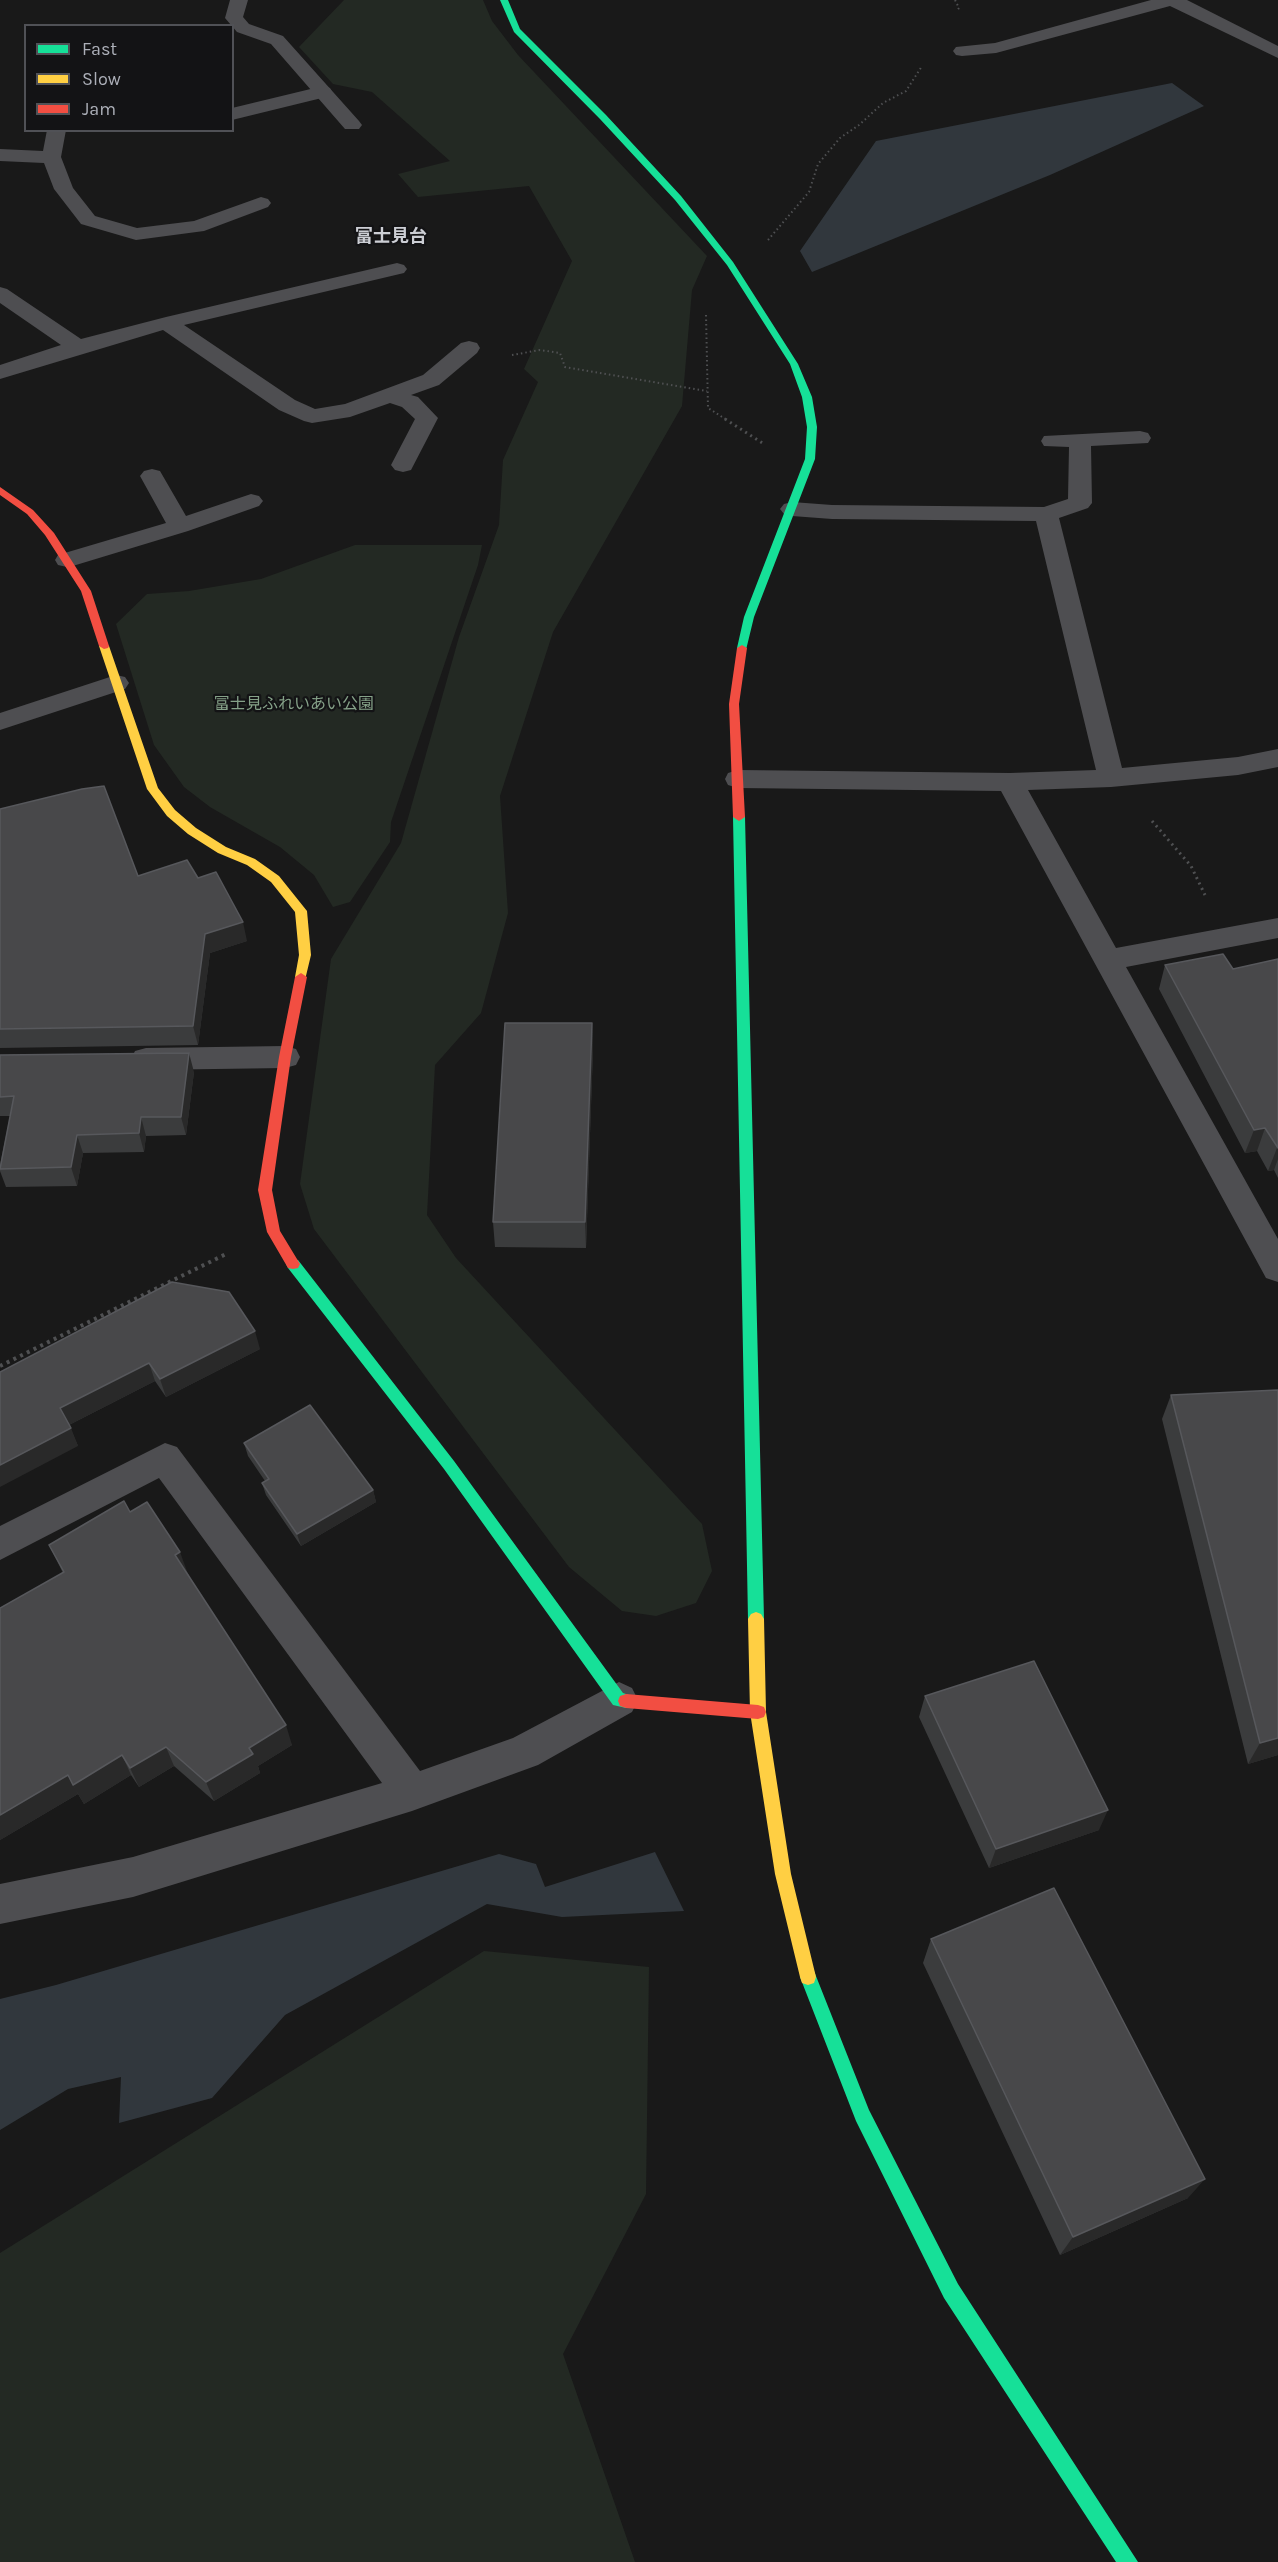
<!DOCTYPE html>
<html>
<head>
<meta charset="utf-8">
<style>
  body { margin:0 }
  #map { position:relative; width:1278px; height:2562px; overflow:hidden; background:#191919; font-family:Karla,sans-serif }
  canvas { display:block }
  .legend { position:absolute; left:24px; top:24px; width:210px; height:108px; box-sizing:border-box; background:#131315; border:2px solid #505156; margin:0; padding:8px 10px; list-style:none; font-size:18px; color:#acafb8 }
  .legend li { display:flex; align-items:center; gap:12px; height:30px }
  .legend b { width:30px; border:2px solid #505156 }
</style>
</head>
<body>
<div id="map">
<canvas width="1278" height="2562"></canvas>
<ul class="legend">
<li><b style="height:8px;background:#16e098"></b>Fast</li>
<li><b style="height:8px;background:#ffcf43"></b>Slow</li>
<li><b style="height:8px;background:#f24e42"></b>Jam</li>
</ul>
</div>
<script>
const context = document.querySelector('canvas').getContext('2d');
context.lineJoin = 'round';
function fillPath(path, color) { context.fillStyle = color; context.fill(path, 'evenodd'); }
const poly = rows => new Path2D(rows.map(r => 'M' + r).join(''));
function stroke(path, color, width, dash) { context.strokeStyle = color; context.lineWidth = width; context.lineCap = dash ? 'butt' : 'round'; context.setLineDash(dash || []); context.stroke(path); }
function drawText(font, color, halo, rows, align = 'center') {
  context.font = font + ' Karla,"Noto Sans JP",sans-serif'; context.lineWidth = 4.5; context.setLineDash([]); context.textBaseline = 'middle'; context.strokeStyle = halo; context.fillStyle = color; for (const [text, x, y, turn = 0] of rows) {
    context.save(); context.translate(x, y); context.rotate((+turn || 0) * Math.PI / 180); context.textAlign = isNaN(turn) ? turn : align; if (halo) context.strokeText(text, 0, 0); context.fillText(text, 0, 0); context.restore();
  }
}
const green = poly([
  [344,0,483,0,492,21,518,55,707,256,692,290,682,406,553,632,500,796,508,913,481,1013,435,1065,427,1215,456,1258,702,1524,712,1571,696,1603,656,1616,622,1611,569,1567,314,1229,300,1184,331,959,401,843,459,637,499,525,503,460,538,382,524,369,572,261,529,186,418,197,398,174,450,161,372,92,333,84,299,47],
  [355,545,482,545,478,565,391,822,390,842,350,902,333,907,314,875,280,847,210,807,184,787,154,745,116,624,147,594,189,591,261,579],
  [484,1951,649,1967,646,2194,563,2354,635,2562,0,2562,0,2253]
]);
const water = poly([
  [1172,83,1204,106,1050,175,812,272,800,251,876,141],
  [655,1852,684,1911,562,1917,487,1904,285,2015,212,2098,119,2123,121,2077,68,2089,0,2130,0,1999,56,1985,499,1854,536,1864,545,1887]
]);
const pathFar2 = poly([
  [955,0,959,8,957,11],
  [768,240,809,192,818,164,840,138,859,125,883,103,906,91,922,66],
  [706,315,708,408,727,420],
  [512,355,540,350,560,353,565,367,707,391]
]);
const pathFar1 = poly([
  [725,419,764,444],
  [1152,821,1191,866,1205,895]
]);
const path = poly([
  [0,1366,228,1253]
]);
const lane = poly([
  [323,86,330,88,332,92,330,96,232,120,232,108,323,86]
]);
const street = poly([
  [230,0,248,0,243,17,249,24,283,36,359,121,362,125,359,129,345,129,271,44,237,32,225,18,230,0],
  [1151,0,1187,0,1278,46,1278,58,1170,6,996,53,962,56,956,55,953,51,956,47,995,43,1151,0],
  [47,130,66,130,61,157,73,188,95,216,137,228,194,221,261,197,268,199,271,203,268,207,204,231,136,240,81,224,54,189,44,163,0,161,0,149,43,151,47,130],
  [397,263,404,265,407,269,404,273,184,325,295,400,315,409,345,404,423,375,461,343,469,341,477,343,480,348,477,353,439,385,411,395,418,397,438,418,411,470,403,472,395,470,391,465,415,419,402,407,390,403,350,417,312,423,304,421,279,410,163,330,0,379,0,365,61,345,0,303,0,287,7,289,81,339,166,317,397,263],
  [1140,431,1148,433,1151,438,1148,443,1091,446,1092,503,1088,508,1059,518,1122,768,1238,757,1278,749,1278,767,1238,775,1111,787,1028,790,1116,948,1278,918,1278,938,1126,967,1278,1239,1278,1282,1266,1278,1001,791,738,788,728,785,725,779,728,773,738,770,1010,773,1096,770,1036,521,832,519,792,516,784,514,780,509,784,504,792,502,832,505,1044,507,1068,499,1069,447,1044,446,1041,441,1044,436,1140,431],
  [152,469,160,471,186,516,251,494,259,496,263,501,259,506,188,531,76,565,67,567,58,565,55,560,58,555,166,523,140,476,144,471,152,469],
  [116,675,125,677,129,683,125,689,0,730,0,713,116,675],
  [285,1046,296,1049,300,1057,296,1065,285,1068,146,1070,135,1067,131,1059,135,1051,146,1048,285,1046],
  [165,1443,177,1447,420,1771,513,1738,619,1682,632,1688,638,1700,632,1712,538,1765,412,1811,133,1897,0,1924,0,1884,133,1857,382,1783,159,1478,0,1560,0,1526,165,1443]
]);
const fast = poly([
  [500,0,508,0,520,29,606,115,681,196,733,262,798,364,812,397,817,427,815,459,754,617,746,650,738,650,737,648,744,617,805,459,807,427,802,397,790,364,727,265,675,200,600,119,514,32,500,0],
  [739,813,745,817,764,1619,761,1624,756,1626,751,1624,748,1619,733,817,739,813],
  [293,1259,298,1260,454,1461,623,1693,632,1696,634,1701,632,1706,626,1708,613,1705,444,1469,288,1268,286,1264,288,1260,293,1259],
  [808,1969,814,1971,869,2110,958,2284,1138,2562,1116,2562,944,2298,856,2121,800,1977,802,1971,808,1969]
]);
const slow = poly([
  [104,643,109,646,158,788,175,810,196,828,226,847,255,859,279,876,307,911,311,955,305,980,301,981,295,977,299,955,295,912,271,882,247,865,218,853,188,834,167,816,147,789,99,646,104,643],
  [756,1612,761,1614,764,1619,766,1712,791,1874,816,1977,814,1983,808,1985,802,1983,800,1977,775,1874,750,1712,748,1619,751,1614,756,1612]
]);
const jam = poly([
  [0,487,33,510,54,533,91,591,109,646,108,648,104,649,99,646,81,591,45,535,27,514,0,495,0,487],
  [742,645,747,648,739,704,745,817,739,821,733,817,729,704,737,648,742,645],
  [301,973,307,977,291,1057,272,1190,280,1231,300,1264,298,1268,293,1269,288,1268,267,1232,258,1190,279,1057,295,977,301,973],
  [626,1694,758,1705,764,1707,766,1712,764,1717,758,1719,626,1708,620,1706,618,1701,620,1696,626,1694]
]);
const wall = poly([
  [0,809,138,876,198,878,247,941,210,953,198,1045,0,1048],
  [1278,959,1278,1178,1274,1170,1268,1171,1257,1151,1245,1153,1159,989,1165,965,1233,969],
  [592,1023,593,1049,586,1248,495,1247,493,1222],
  [0,1055,194,1072,186,1135,146,1136,144,1152,83,1153,77,1186,6,1187,0,1171,0,1165,10,1116,0,1116],
  [260,1349,166,1397,155,1381,69,1425,78,1446,0,1372],
  [1278,1390,1278,1755,1248,1764,1162,1419,1171,1395],
  [244,1443,373,1490,376,1502,301,1546,266,1495,262,1483,265,1481,248,1456],
  [130,1512,188,1574,292,1745,258,1766,260,1773,214,1801,174,1766,139,1787,131,1775,84,1804,78,1794,0,1840,0,1608,63,1573,49,1545],
  [925,1696,1099,1830,989,1868,919,1717],
  [931,1939,1188,2198,1060,2255,923,1963]
]);
const shadedWall = poly([
  [243,922,247,941,210,953,198,1045,193,1026,205,934],
  [592,1023,593,1049,586,1248,585,1222],
  [189,1053,194,1072,186,1135,181,1117],
  [141,1117,146,1136,144,1152,139,1133],
  [1265,1128,1257,1151,1245,1153,1254,1130],
  [77,1135,83,1153,77,1186,71,1167],
  [1277,1148,1278,1148,1278,1159,1274,1170,1268,1171],
  [255,1331,260,1349,166,1397,160,1379],
  [149,1363,155,1381,67,1426,60,1408],
  [71,1428,78,1446,0,1487,0,1465],
  [373,1490,376,1502,301,1546,297,1534],
  [180,1552,188,1574,175,1555],
  [286,1725,292,1745,258,1766,260,1773,214,1801,206,1782,249,1748],
  [1278,1738,1278,1755,1248,1764,1260,1743],
  [166,1747,174,1766,139,1787,130,1768],
  [122,1755,131,1775,84,1804,73,1785],
  [68,1775,78,1794,0,1840,0,1815],
  [1108,1810,1099,1830,989,1868,996,1849],
  [1205,2179,1188,2198,1060,2255,1073,2237]
]);
const building = poly([
  [104,786,138,876,187,860,198,878,216,872,243,922,205,934,193,1026,0,1029,0,809,82,789,104,786],
  [1223,954,1233,969,1278,959,1278,1148,1265,1128,1254,1130,1165,965,1223,954],
  [505,1023,592,1023,585,1222,493,1222,505,1023],
  [189,1053,181,1117,141,1117,139,1133,77,1135,71,1167,0,1169,14,1096,0,1097,0,1055,189,1053],
  [172,1282,229,1292,255,1331,160,1379,149,1363,60,1408,71,1428,0,1465,0,1372,172,1282],
  [1278,1390,1278,1738,1260,1743,1171,1395,1278,1390],
  [310,1405,373,1490,297,1534,262,1483,269,1479,244,1443,310,1405],
  [124,1501,130,1512,147,1502,180,1552,175,1555,286,1725,249,1748,253,1754,206,1782,166,1747,130,1768,122,1755,73,1785,68,1775,0,1815,0,1608,64,1572,49,1545,124,1501],
  [1034,1661,1108,1810,996,1849,925,1696,1034,1661],
  [1054,1888,1205,2179,1073,2237,931,1939,1054,1888]
]);
const farParknames = [
  ["富士見ふれいあい公園",294,704]
];
const farQuarternames = [
  ["富士見台",391,237]
];
fillPath(green, '#232923');
fillPath(water, '#31373d');
stroke(pathFar2, '#4f5052', 2, [1.5, 3]);
stroke(pathFar1, '#4f5052', 3, [2, 4]);
stroke(path, '#4f5052', 4, [3, 4.5]);
fillPath(lane, '#4e4e51');
fillPath(street, '#4e4e51');
fillPath(fast, '#16e098');
fillPath(slow, '#ffcf43');
fillPath(jam, '#f24e42');
fillPath(wall, '#3b3c3d');
fillPath(shadedWall, '#292929');
fillPath(building, '#48484a');
stroke(building, '#57585c', 1.5);
drawText('16px', '#85a188', '#131315', farParknames);
drawText('bold 18px', '#ccced4', '#131315', farQuarternames);
</script>
</body>
</html>
